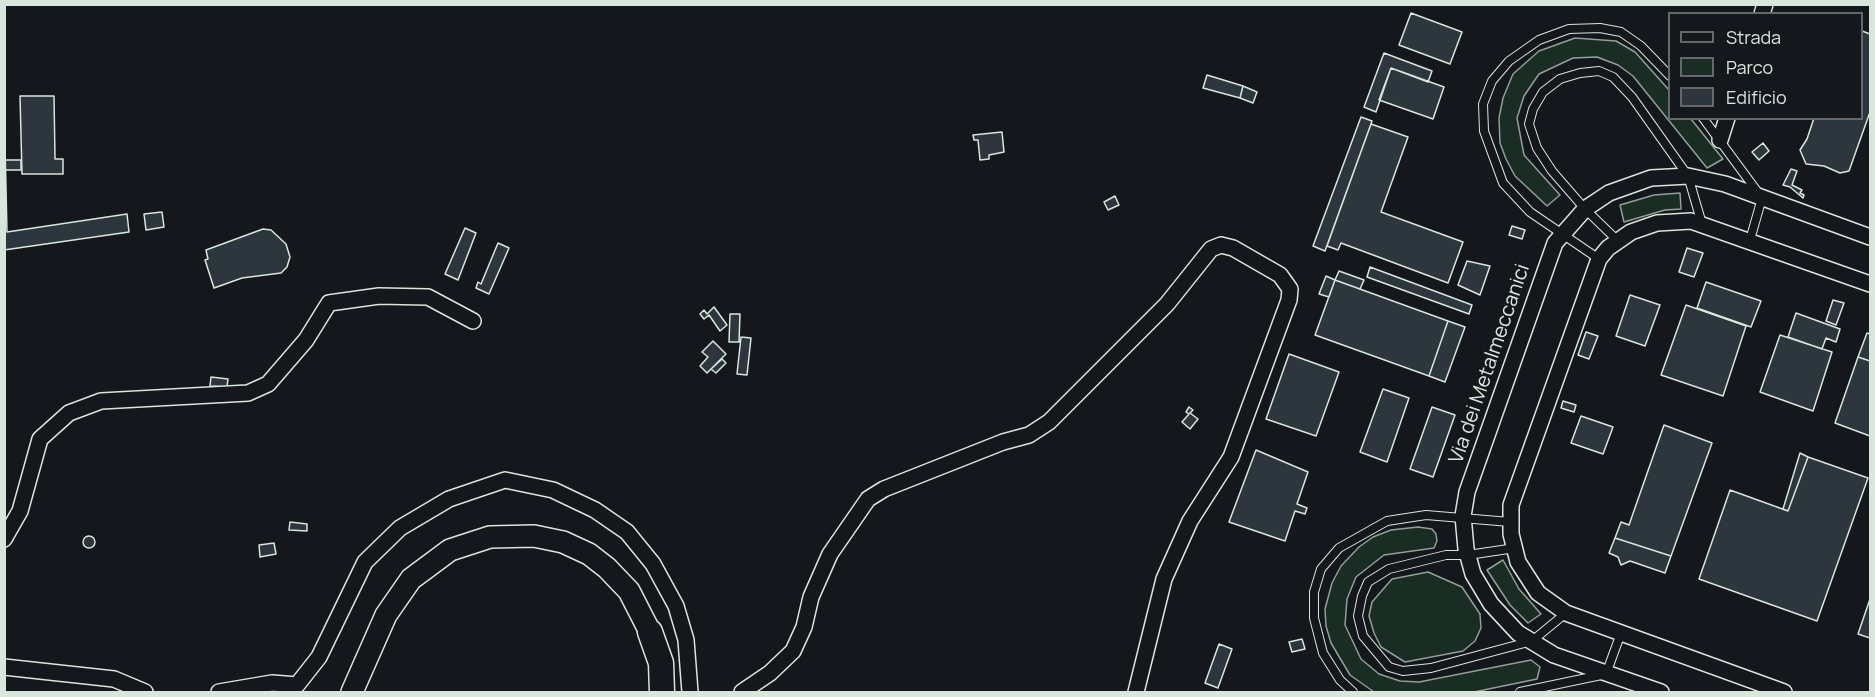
<!DOCTYPE html>
<html>
<head>
<meta charset="utf-8">
<style>
  body { margin:0 }
  #map { position:relative; width:1875px; height:697px; overflow:hidden; background:#14181c; font-family:Manrope,sans-serif }
  canvas { display:block }
  .frame { position:absolute; inset:0; border:6px solid #d8e6dc; pointer-events:none }
  .legend { position:absolute; left:1668px; top:12px; width:195px; height:108px; box-sizing:border-box; background:#14181c; border:2px solid #626a69; margin:0; padding:8px 10px; list-style:none; font-size:18px; color:#d8e6dc }
  .legend li { display:flex; align-items:center; gap:12px; height:30px }
  .legend b { width:30px; border:2px solid #626a69 }
</style>
</head>
<body>
<div id="map">
<canvas width="1875" height="697"></canvas>
<div class="frame"></div>
<ul class="legend">
<li><b style="height:8px;background:#14181c"></b>Strada</li>
<li><b style="height:16px;background:#1a2d24"></b>Parco</li>
<li><b style="height:16px;background:#2c363c"></b>Edificio</li>
</ul>
</div>
<script>
const context = document.querySelector('canvas').getContext('2d');
context.lineJoin = 'round';
function fillPath(path, color) { context.fillStyle = color; context.fill(path, 'evenodd'); }
const poly = rows => new Path2D(rows.map(r => 'M' + r).join(''));
function stroke(path, color, width, dash) { context.strokeStyle = color; context.lineWidth = width; context.lineCap = dash ? 'butt' : 'round'; context.setLineDash(dash || []); context.stroke(path); }
function drawText(font, color, halo, rows, align = 'center') {
  context.font = font + ' Manrope,sans-serif'; context.lineWidth = 4.5; context.setLineDash([]); context.textBaseline = 'middle'; context.strokeStyle = halo; context.fillStyle = color; for (const [text, x, y, turn = 0] of rows) {
    context.save(); context.translate(x, y); context.rotate((+turn || 0) * Math.PI / 180); context.textAlign = isNaN(turn) ? turn : align; if (halo) context.strokeText(text, 0, 0); context.fillText(text, 0, 0); context.restore();
  }
}
const green = poly([
  [1575,38,1616,41,1635,52,1669,90,1670,118,1691,119,1723,159,1707,168,1633,76,1618,65,1597,57,1573,58,1539,74,1524,96,1517,118,1524,155,1560,195,1547,206,1515,176,1506,159,1500,143,1499,118,1503,98,1513,74,1539,51,1575,38],
  [1680,193,1681,209,1665,210,1624,222,1620,205,1654,195,1680,193],
  [1418,527,1432,529,1436,534,1437,541,1434,548,1384,555,1356,577,1347,599,1345,625,1361,659,1379,674,1400,681,1419,682,1531,660,1540,667,1537,679,1474,692,1374,692,1350,675,1331,643,1326,626,1325,609,1332,583,1341,566,1359,547,1373,537,1391,530,1418,527],
  [1503,560,1519,589,1541,614,1528,623,1510,605,1487,570,1503,560],
  [1428,572,1462,587,1480,614,1481,628,1475,641,1463,651,1405,662,1381,647,1374,633,1369,616,1372,602,1392,579,1428,572]
]);
const building = poly([
  [1411,13,1462,32,1450,64,1399,45,1411,13],
  [1862,31,1870,34,1870,112,1849,171,1840,173,1824,166,1806,164,1800,150,1807,139,1814,118,1862,118,1862,31],
  [1384,53,1432,71,1428,82,1391,68,1376,112,1364,107,1384,53],
  [1391,68,1444,87,1433,119,1379,100,1391,68],
  [1207,75,1243,86,1240,98,1203,88,1207,75],
  [1243,86,1257,92,1253,103,1240,98,1243,86],
  [20,96,54,96,55,159,63,159,63,174,22,174,20,96],
  [4,102,7,232,127,214,129,232,4,250,4,102],
  [1361,117,1372,121,1325,251,1313,246,1361,117],
  [1371,124,1408,137,1381,212,1463,242,1448,283,1341,243,1338,250,1327,246,1371,124],
  [1002,132,1004,152,989,155,989,159,980,160,978,140,974,140,973,135,1002,132],
  [1763,143,1769,151,1759,160,1752,152,1763,143],
  [5,160,21,160,21,170,5,170,5,160],
  [1791,169,1797,171,1792,185,1802,190,1800,193,1804,195,1803,198,1790,187,1783,185,1791,169],
  [1115,196,1119,205,1108,210,1104,202,1115,196],
  [162,212,164,227,146,230,144,214,162,212],
  [1512,226,1525,230,1522,239,1509,235,1512,226],
  [465,228,476,233,458,280,445,274,465,228],
  [263,229,271,230,286,244,290,257,287,267,281,273,242,278,214,288,205,260,208,259,206,250,263,229],
  [498,243,509,248,489,294,476,288,478,282,481,284,498,243],
  [1687,248,1703,253,1694,277,1679,272,1687,248],
  [1467,261,1490,266,1480,295,1458,285,1467,261],
  [1370,267,1472,305,1469,314,1367,277,1370,267],
  [1339,271,1364,280,1360,289,1335,280,1339,271],
  [1326,276,1335,280,1329,297,1319,294,1326,276],
  [1335,280,1448,321,1429,376,1315,335,1335,280],
  [1706,282,1761,301,1751,327,1697,308,1706,282],
  [1630,295,1660,305,1645,346,1616,336,1630,295],
  [1833,300,1844,303,1836,325,1826,321,1833,300],
  [1686,305,1746,326,1723,396,1661,375,1686,305],
  [714,307,727,325,720,331,709,315,704,319,700,314,704,310,707,314,714,307],
  [1796,313,1840,329,1836,342,1826,338,1822,349,1788,337,1796,313],
  [730,314,740,314,739,342,729,342,730,314],
  [1448,321,1465,327,1445,382,1429,376,1448,321],
  [1586,332,1598,336,1589,359,1578,355,1586,332],
  [1867,333,1870,334,1870,361,1858,357,1867,333],
  [1780,335,1832,352,1813,411,1760,392,1780,335],
  [741,337,751,338,747,375,737,374,741,337],
  [713,341,726,354,707,373,700,366,708,357,702,352,713,341],
  [1289,354,1339,372,1316,436,1266,419,1289,354],
  [1858,357,1870,361,1870,436,1835,423,1858,357],
  [722,359,726,363,716,373,711,369,722,359],
  [211,377,228,379,227,387,210,386,211,377],
  [1383,389,1409,398,1387,462,1360,452,1383,389],
  [1563,401,1576,405,1574,412,1561,408,1563,401],
  [1189,407,1193,410,1190,413,1198,419,1190,429,1182,422,1189,414,1186,412,1189,407],
  [1432,407,1455,415,1433,477,1410,469,1432,407],
  [1581,416,1613,427,1603,454,1571,443,1581,416],
  [1664,425,1712,443,1671,556,1615,538,1621,522,1629,525,1664,425],
  [1256,450,1308,472,1297,504,1307,508,1305,514,1295,511,1285,541,1229,522,1256,450],
  [1800,453,1808,457,1788,511,1783,509,1800,453],
  [1808,457,1868,478,1817,621,1699,579,1730,490,1788,511,1808,457],
  [290,522,307,524,307,531,289,530,290,522],
  '83 542a6 6 0 1 1 12 0a6 6 0 1 1-12 0Z',
  [1615,538,1671,556,1665,573,1630,561,1621,565,1618,557,1609,553,1615,538],
  [274,543,276,554,260,557,259,545,274,543],
  [1870,599,1870,638,1858,634,1870,599],
  [1302,639,1305,649,1292,652,1289,642,1302,639],
  [1219,644,1232,649,1218,688,1205,683,1219,644]
]);
const service = poly([
  [1703,118,1762,198,1750,240],
  [1618,241,1585,209,1552,171,1537,148,1529,124,1533,109,1543,92,1560,79,1580,73,1599,71,1613,77,1632,97,1688,176,1702,224],
  [1599,259,1530,212,1503,183,1484,131,1483,104,1492,81,1509,61,1539,40,1569,29,1600,28,1621,32,1641,46,1670,76],
  [1515,548,1468,555,1446,555,1389,569,1368,582,1362,596,1358,616,1363,636,1389,667,1403,671,1431,668,1532,641,1566,613],
  [1353,692,1340,680,1323,653,1314,618,1314,592,1321,569,1339,548,1387,521,1426,515,1510,522],
  [1520,692,1606,674,1621,633]
]);
const minor = poly([
  [1762,14,1765,4],
  [1720,140,1727,118],
  [4,539,20,511,40,439,69,413,101,401,248,393,268,384,306,340,329,303,379,296,428,297,473,321],
  [4,667,114,679,145,692],
  [219,692,272,683,297,685,319,657,365,562,400,528,449,499,505,480,553,490,595,510,627,532,653,564,676,606,686,640,690,692],
  [742,692,770,673,793,651,804,627,811,597,830,554,868,499,884,489,1003,442,1029,435,1049,422,1167,304,1211,249,1221,245,1233,248,1280,275,1290,289,1289,300,1231,457,1190,521,1164,579,1136,692],
  [1661,692,1554,655,1518,633,1491,604,1473,574,1466,549,1463,516,1467,492,1555,243,1585,209,1609,193,1651,178,1688,176,1725,184,1870,237],
  [1784,692,1566,613,1538,593,1518,562,1511,534,1511,505,1599,259,1608,248,1631,232,1657,223,1691,221,1870,284]
]);
const secondary = poly([
  [352,692,386,615,411,579,450,550,490,537,534,536,563,542,589,554,607,568,629,591,650,632]
]);
const trunk = poly([
  [650,632,661,663,662,692]
]);
const streetNames = [
  ["Via dei Metalmeccanici",1490,364,-71]
];
fillPath(green, '#1a2d24');
stroke(green, '#939e99', 1.5);
fillPath(building, '#2c363c');
stroke(building, '#d8e6dc', 1.5);
stroke(service, '#d8e6dc', 10);
stroke(minor, '#d8e6dc', 18);
stroke(secondary, '#d8e6dc', 24);
stroke(trunk, '#d8e6dc', 27);
stroke(service, '#14181c', 8);
stroke(minor, '#14181c', 15);
stroke(secondary, '#14181c', 21);
stroke(trunk, '#14181c', 24);
drawText('20px', '#d8e6dc', '#14181c', streetNames);
</script>
</body>
</html>
